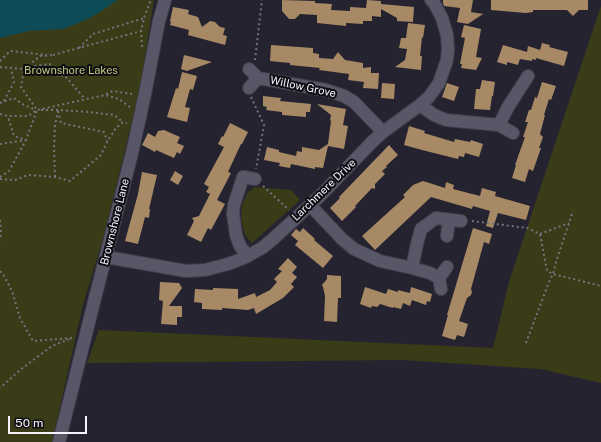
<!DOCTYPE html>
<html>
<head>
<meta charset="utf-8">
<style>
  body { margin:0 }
  #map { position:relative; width:601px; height:442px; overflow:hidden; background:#252330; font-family:"Public Sans",sans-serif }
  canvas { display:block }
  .scale { position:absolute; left:8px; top:416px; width:79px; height:18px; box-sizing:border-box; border:2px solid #f4f2fc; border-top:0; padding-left:5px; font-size:12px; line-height:14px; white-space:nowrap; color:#f4f2fc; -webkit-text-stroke:3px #0e0d13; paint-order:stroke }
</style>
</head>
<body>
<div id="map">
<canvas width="601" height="442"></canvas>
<div class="scale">50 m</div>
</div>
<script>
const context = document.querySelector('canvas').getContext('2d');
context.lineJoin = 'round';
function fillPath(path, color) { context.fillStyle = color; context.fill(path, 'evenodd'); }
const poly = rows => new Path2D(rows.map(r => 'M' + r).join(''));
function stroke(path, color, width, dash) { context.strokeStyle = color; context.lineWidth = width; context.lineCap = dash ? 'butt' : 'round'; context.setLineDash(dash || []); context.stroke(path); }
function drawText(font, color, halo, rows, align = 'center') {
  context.font = font + ' "Public Sans",sans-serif'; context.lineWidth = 4; context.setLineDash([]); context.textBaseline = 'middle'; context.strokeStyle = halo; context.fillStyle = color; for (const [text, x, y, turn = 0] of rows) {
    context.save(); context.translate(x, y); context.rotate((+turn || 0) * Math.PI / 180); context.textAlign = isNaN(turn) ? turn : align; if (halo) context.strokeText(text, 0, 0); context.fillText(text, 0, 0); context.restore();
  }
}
const green = poly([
  [0,0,154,0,139,93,103,238,83,305,52,442,0,442],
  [601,6,601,383,541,369,403,360,87,363,99,330,493,348,509,282],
  [255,187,291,190,300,200,252,243,245,235,241,219,242,205,248,192]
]);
const water = poly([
  [0,0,118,0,92,17,78,23,63,29,28,31,0,38]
]);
const building = poly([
  [282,0,315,1,315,3,332,4,331,10,350,11,350,7,366,8,367,0,381,1,381,4,414,7,413,22,397,21,397,18,381,9,381,17,372,16,372,21,363,21,363,24,346,23,346,26,317,23,317,15,300,14,295,19,289,19,282,11],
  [443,0,473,0,471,12,483,14,468,24,457,22,460,8,444,6,443,3],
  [491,0,588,0,588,10,579,10,573,16,567,10,533,10,533,12,526,13,491,10],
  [173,7,189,10,188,14,198,17,202,27,210,21,215,22,220,27,225,28,223,35,227,36,225,45,188,35,189,30,170,25,171,22,170,21],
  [408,23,425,25,423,38,422,37,420,56,422,56,421,70,395,67,405,60,407,49,399,48,401,38,406,38],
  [464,25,481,29,476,57,482,58,476,70,461,68,462,64,460,64,465,38,461,37],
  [542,43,550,45,549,47,568,52,564,66,536,58,536,60,532,59,532,61,520,59,518,65,507,62,507,65,497,62,503,45,527,52,528,46,540,50],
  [271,45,313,48,313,53,319,54,319,58,333,59,338,52,345,60,363,63,363,68,371,67,371,73,379,73,378,89,363,88,364,82,348,80,349,74,319,70,320,68,290,65,290,63,270,61],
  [184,55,212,62,187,71,181,69],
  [182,72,197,76,193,90,190,89,185,107,190,108,187,122,167,117,176,88,178,89],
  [482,80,495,82,493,96,492,96,490,110,474,109,476,89,480,89],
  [542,82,556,86,551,100,549,99,544,115,545,115,540,134,543,137,539,148,541,148,533,171,529,169,525,182,512,178,516,165,515,165,525,137,523,137,528,122,525,122,529,110,531,110,535,97,537,98],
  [382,83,395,84,394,99,381,98],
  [447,83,459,87,454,101,442,97],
  [263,96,281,98,280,101,311,104,310,112,306,112,306,117,282,115,282,112,266,110,267,107,263,106],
  [317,104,346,109,343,125,348,126,344,149,328,146,323,168,315,167,315,169,291,164,290,168,279,166,280,163,264,160,267,147,279,150,279,152,296,156,297,151,302,152,302,147,319,150,328,144,331,121,330,120,331,115],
  [230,123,248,132,242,144,241,144,228,172,231,173,217,200,225,204,211,230,208,228,201,242,187,235,194,221,192,218,199,216,210,194,206,192,209,187,204,184,224,147,218,144,222,136,223,137],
  [409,126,425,131,424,133,454,142,455,139,470,142,471,140,483,144,479,157,465,153,464,157,459,156,458,159,422,150,404,145],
  [164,130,180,137,177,143,184,146,180,154,177,152,174,158,156,150,155,152,142,145,148,133,155,137,158,131],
  [389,145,398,155,386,166,387,167,382,171,385,174,375,184,375,189,372,188,355,206,356,207,342,221,330,208,340,198,339,197],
  [175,171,183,176,178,185,170,180],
  [142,172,157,175,149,209,150,209,149,218,145,217,138,244,125,241,138,194],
  [423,181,445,188,446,182,454,185,453,189,480,196,482,188,496,192,495,196,530,206,526,220,498,213,493,228,486,226,490,211,473,206,472,209,431,197,375,250,362,236,405,197,403,195,413,185],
  [303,228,315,239,314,240,333,256,323,268,295,245,298,241,291,235,296,229,300,232],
  [473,228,492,234,489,244,484,242,471,289,472,292,471,295,467,298,459,321,468,324,464,337,457,335,455,340,442,336,448,315,447,315],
  [288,258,297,267,292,273,297,277,291,284,294,287,283,298,256,314,254,308,248,310,222,308,222,310,202,309,202,303,194,302,195,289,213,290,213,288,238,289,238,299,255,293,256,297,270,290,277,282,274,279,282,271,278,269],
  [327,275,341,276,341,298,338,298,337,322,324,321,325,296,323,287,322,285,327,279],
  [160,282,179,283,182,288,169,306,182,306,182,317,177,317,177,325,161,324,163,301,159,300],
  [365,287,386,294,388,289,398,292,398,290,410,293,411,287,432,294,430,302,427,301,426,305,412,300,410,306,403,303,401,309,393,307,393,308,380,304,377,307,372,306,371,308,360,304]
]);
const path = poly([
  [142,47,141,31,144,18,151,0],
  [79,48,93,34,144,18],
  [53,55,141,31],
  [255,60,262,0],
  [0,61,10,51,47,55],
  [0,67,24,69,34,66,50,64,53,75,65,76,85,99],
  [106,94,113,91,132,94],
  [251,97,264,125,256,169],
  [4,101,14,82,11,68],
  [0,103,14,98,24,105,36,110],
  [41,110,58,110,89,112,114,115,123,122],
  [58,111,61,123,104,132,107,141],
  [0,114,8,116,28,116,37,110,105,95,119,99,131,108],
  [0,144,26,140,14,136,8,117],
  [0,177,9,171,26,140,37,110,21,87,24,69,40,56,54,55],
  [55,177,54,149,55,125,58,110],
  [0,179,15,180,28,175,55,177,70,181,101,155,107,142,116,128,123,122,127,123],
  [263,186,289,210],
  [0,220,1,233,0,240],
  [472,221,527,228,540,234,547,271,553,274,601,286],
  [540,234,569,223],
  [0,271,4,276,12,291,20,318,33,341,72,338,52,346,20,370,0,388],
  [526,343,549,282,553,274,557,259,573,211]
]);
const street = poly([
  [249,69,258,78,326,90,344,96,354,102,383,132],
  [249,88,258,78],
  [420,105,434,115,446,120,499,125,513,133],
  [499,125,508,107,528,76],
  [310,205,342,239,354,249,380,261,412,268,417,244,421,229,428,224,436,218,461,221],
  [447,236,449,220],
  [248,256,240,246,236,235,233,214,234,205,243,177,255,179],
  [106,257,186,271,205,270,228,264,244,258,262,248,273,239,320,196,372,142,383,132,420,105,429,97,439,83,447,60,448,49,447,35,442,18,434,3,431,0],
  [412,268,430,273,439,278],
  [441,289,439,278,447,267],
  [59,442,95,298,132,153,145,94,159,21,165,0]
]);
const parkNames = [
  ["Brownshore Lakes",71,71]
];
const streetNames = [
  ["Willow Grove",303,87,12],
  ["Larchmere Drive",324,190,-44],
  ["Brownshore Lane",115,222,-76]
];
fillPath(green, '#3a3c17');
fillPath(water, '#0d4c57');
fillPath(building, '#a78a65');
stroke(street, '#413f4a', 14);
stroke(path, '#75737e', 2, [2, 3]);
stroke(street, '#595767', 12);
drawText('11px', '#c3c982', '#0e0d13', parkNames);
drawText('11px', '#f4f2fc', '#0e0d13', streetNames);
</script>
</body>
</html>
